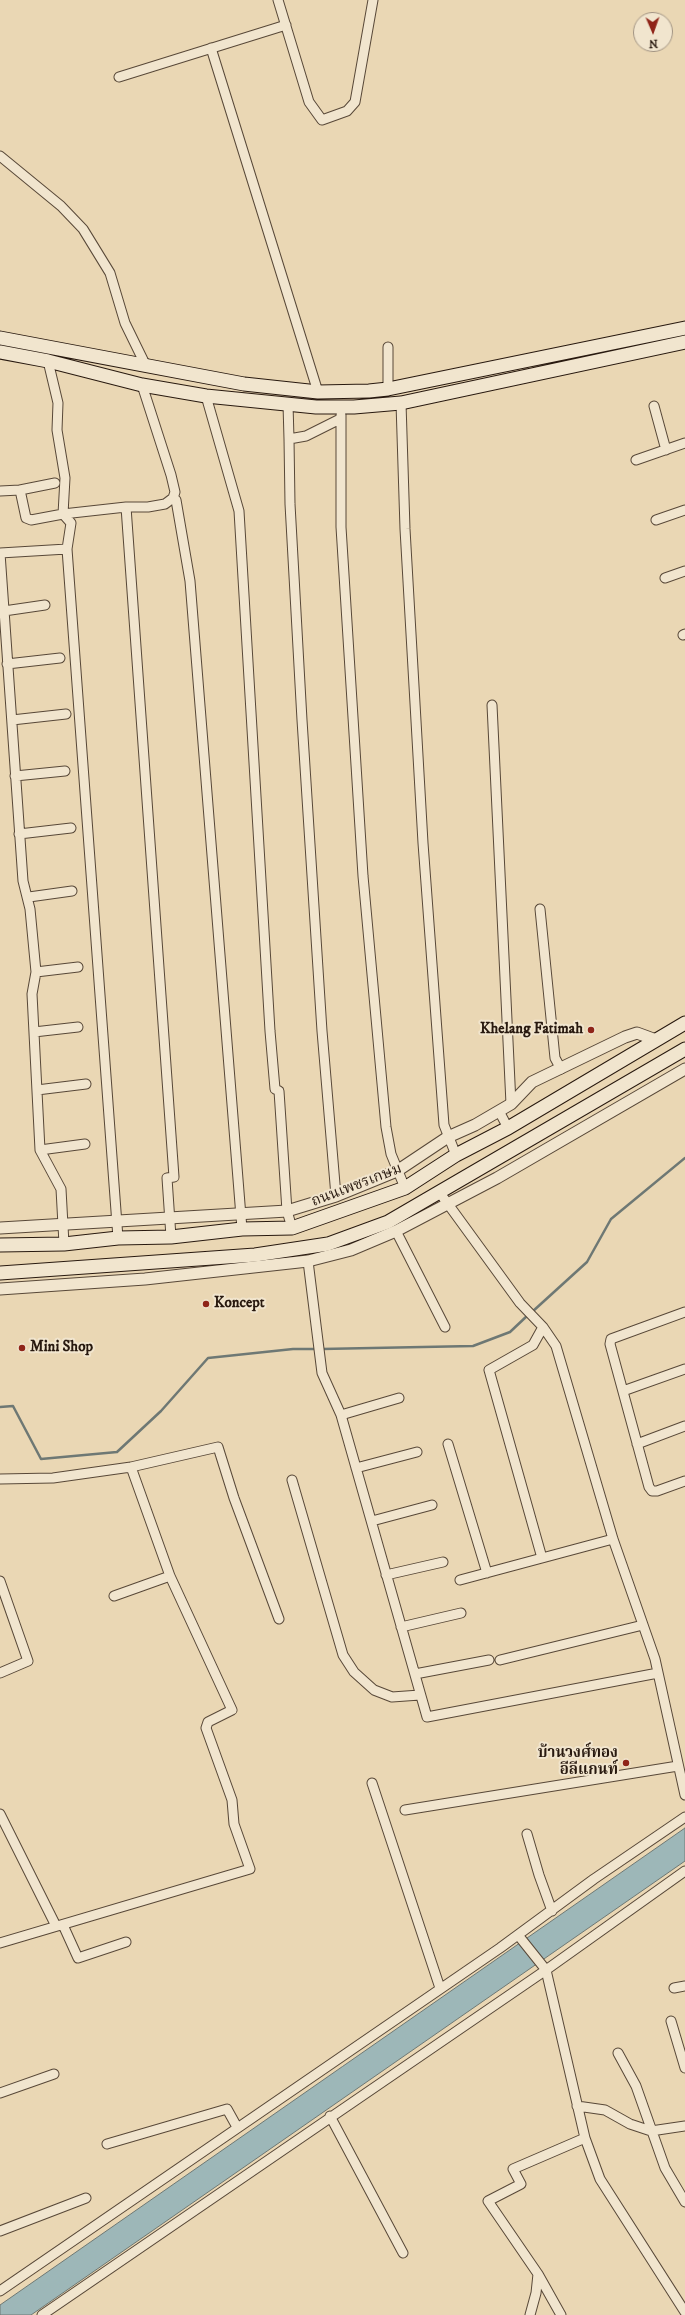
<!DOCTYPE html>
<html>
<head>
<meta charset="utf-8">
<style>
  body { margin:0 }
  #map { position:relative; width:685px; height:2315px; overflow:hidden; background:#ead7b4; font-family:"IM FELL DW Pica",serif }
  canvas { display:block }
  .north { position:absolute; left:633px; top:12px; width:40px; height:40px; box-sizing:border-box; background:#f1e5ce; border:1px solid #a19382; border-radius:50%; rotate:178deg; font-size:11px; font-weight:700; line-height:16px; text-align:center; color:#28190f }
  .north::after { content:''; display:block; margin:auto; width:14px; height:18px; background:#8f2418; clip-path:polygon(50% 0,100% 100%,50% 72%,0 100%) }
</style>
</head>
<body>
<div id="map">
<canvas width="685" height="2315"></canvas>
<div class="north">N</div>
</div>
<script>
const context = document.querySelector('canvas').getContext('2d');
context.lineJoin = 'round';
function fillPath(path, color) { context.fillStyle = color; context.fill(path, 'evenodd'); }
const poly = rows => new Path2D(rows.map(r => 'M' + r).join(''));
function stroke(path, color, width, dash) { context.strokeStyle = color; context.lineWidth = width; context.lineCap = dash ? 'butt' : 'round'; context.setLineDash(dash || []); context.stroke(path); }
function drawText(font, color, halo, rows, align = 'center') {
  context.font = font + ' "IM FELL DW Pica","Noto Serif Thai",serif'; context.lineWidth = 4; context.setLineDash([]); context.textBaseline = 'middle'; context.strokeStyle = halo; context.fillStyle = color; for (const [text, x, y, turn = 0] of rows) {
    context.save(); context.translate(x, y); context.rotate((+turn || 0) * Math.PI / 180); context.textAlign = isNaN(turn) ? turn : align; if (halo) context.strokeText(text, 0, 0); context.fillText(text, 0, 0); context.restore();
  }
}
const water = poly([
  [685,1828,685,1861,31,2315,0,2315,0,2305,685,1828]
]);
const stream = poly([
  [532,1312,587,1262,611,1219,685,1158],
  [322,1349,473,1346,510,1332,528,1315],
  [0,1407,13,1406,41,1459,117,1452,161,1411,208,1358,293,1349,317,1349]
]);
const minor = poly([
  [278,0,309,102,322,120,347,111,355,102,373,0],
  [211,48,318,392],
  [119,77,286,25],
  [0,156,61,206,83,229,110,273,125,323,145,364],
  [388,347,388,389],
  [206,396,239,511,270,1031,275,1089,279,1091,287,1211,292,1228],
  [401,403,405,529,423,843,444,1125,456,1155],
  [288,404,289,439],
  [654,406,666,450],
  [341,415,341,527,363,876,386,1127,391,1154,405,1188],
  [636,460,685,443],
  [20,490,26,518,31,520,63,514,65,478,57,430,58,403,48,361],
  [0,491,20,490,55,483],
  [173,498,176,500,190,581,242,1229],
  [126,507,174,1177,167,1178,171,1237],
  [656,520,685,510],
  [0,553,23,881,30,909,36,972,32,994,40,1150,61,1189,64,1244],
  [0,553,67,549],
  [665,578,685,571],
  [4,611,45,605],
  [683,635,685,634],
  [7,664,60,658],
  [492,705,511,1104],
  [12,720,66,714],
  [15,776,65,771],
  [19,834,71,828],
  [29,897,72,891],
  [540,909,555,1058,561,1069],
  [36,972,78,967],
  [34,1032,78,1027],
  [37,1090,86,1084],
  [499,1111,508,1128],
  [40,1150,85,1144],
  [440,1193,520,1303,543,1327,556,1346,613,1539,655,1659,685,1795],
  [336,1196,322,1031,302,720,290,504,289,439,306,436,340,419],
  [396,1231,445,1327],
  [118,1238,67,549,71,523,63,514,126,507,148,507,165,504,173,498,175,492,171,475,142,385],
  [308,1261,322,1373,341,1415,427,1717,658,1673],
  [685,1312,611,1339,610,1344,649,1487,652,1491,657,1491,685,1481],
  [623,1391,685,1369],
  [341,1415,399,1398],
  [448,1444,487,1573],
  [637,1444,685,1426],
  [356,1468,417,1452],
  [0,1479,53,1478,131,1467,218,1447,234,1498,279,1619],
  [292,1480,343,1655,354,1672,374,1690,392,1697,420,1695],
  [372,1521,432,1505],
  [542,1558,489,1370,533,1345,543,1327],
  [386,1575,443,1562],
  [460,1580,613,1539],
  [0,1581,28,1661,0,1673],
  [114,1596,170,1576],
  [401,1627,461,1613],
  [500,1660,643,1625],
  [415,1674,489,1660],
  [372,1783,440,1988],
  [405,1810,678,1766],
  [0,1814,56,1926],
  [527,1834,539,1875,552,1911],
  [63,1925,78,1958,126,1942],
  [518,1935,546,1970,585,2138,600,2179,685,2312],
  [0,1943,250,1869,234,1824,232,1800,206,1728,208,1722,232,1710,170,1576,131,1467],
  [674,1988,685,1986],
  [671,2021,685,2068],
  [618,2053,636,2086,665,2168,685,2202],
  [0,2093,54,2074],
  [577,2106,605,2110,630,2124,651,2131,685,2126],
  [330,2116,403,2253],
  [107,2144,227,2109,237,2127],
  [0,2231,86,2198],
  [0,2291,500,1948,594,1879,685,1817],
  [42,2315,546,1970,685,1871],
  [530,2315,536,2293,538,2274],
  [561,2315,538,2274,488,2201,521,2184,513,2169,585,2138]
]);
const tertiary = poly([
  [0,1228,287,1211,336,1196,397,1171,448,1137,475,1125,511,1104,532,1082,625,1037,637,1033,656,1040],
  [0,1289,145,1279,308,1261,351,1250,396,1231,497,1178,685,1069]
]);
const secondary = poly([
  [0,338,244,384,318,392,369,391,388,389,685,328],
  [0,352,48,361,142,385,206,396,316,407,354,407,401,403,685,342],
  [0,1245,64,1244,118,1238,171,1237,242,1229,292,1228,405,1188,456,1155,508,1128,685,1023],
  [0,1273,255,1255,328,1244,388,1222,685,1049]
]);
const markers = [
  [591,1030,4,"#8f2418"],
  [206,1304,4,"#8f2418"],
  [22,1348,4,"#8f2418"],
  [626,1763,4,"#8f2418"]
];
const poiNames = [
  ["Khelang Fatimah",583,1030],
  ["Koncept",214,1304,"left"],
  ["Mini Shop",30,1348,"left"],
  ["บ้านวงศ์ทอง",618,1754],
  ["อีลีแกนท์",618,1771]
];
const streetNames = [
  ["ถนนเพชรเกษม",357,1186,-21]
];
fillPath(water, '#9db7b8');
stroke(water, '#6e7874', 1);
stroke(stream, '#6e7874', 2.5);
stroke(minor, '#584838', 11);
stroke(tertiary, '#584838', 13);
stroke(secondary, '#28190f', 15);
stroke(minor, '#f1e5ce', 9);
stroke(tertiary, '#f1e5ce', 11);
stroke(secondary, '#f1e5ce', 13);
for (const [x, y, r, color] of markers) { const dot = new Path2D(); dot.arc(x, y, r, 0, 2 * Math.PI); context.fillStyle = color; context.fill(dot); stroke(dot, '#f1e5ce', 1.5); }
drawText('bold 15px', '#28190f', '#f1e5ce', poiNames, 'right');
drawText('15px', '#28190f', '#f1e5ce', streetNames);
</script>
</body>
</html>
